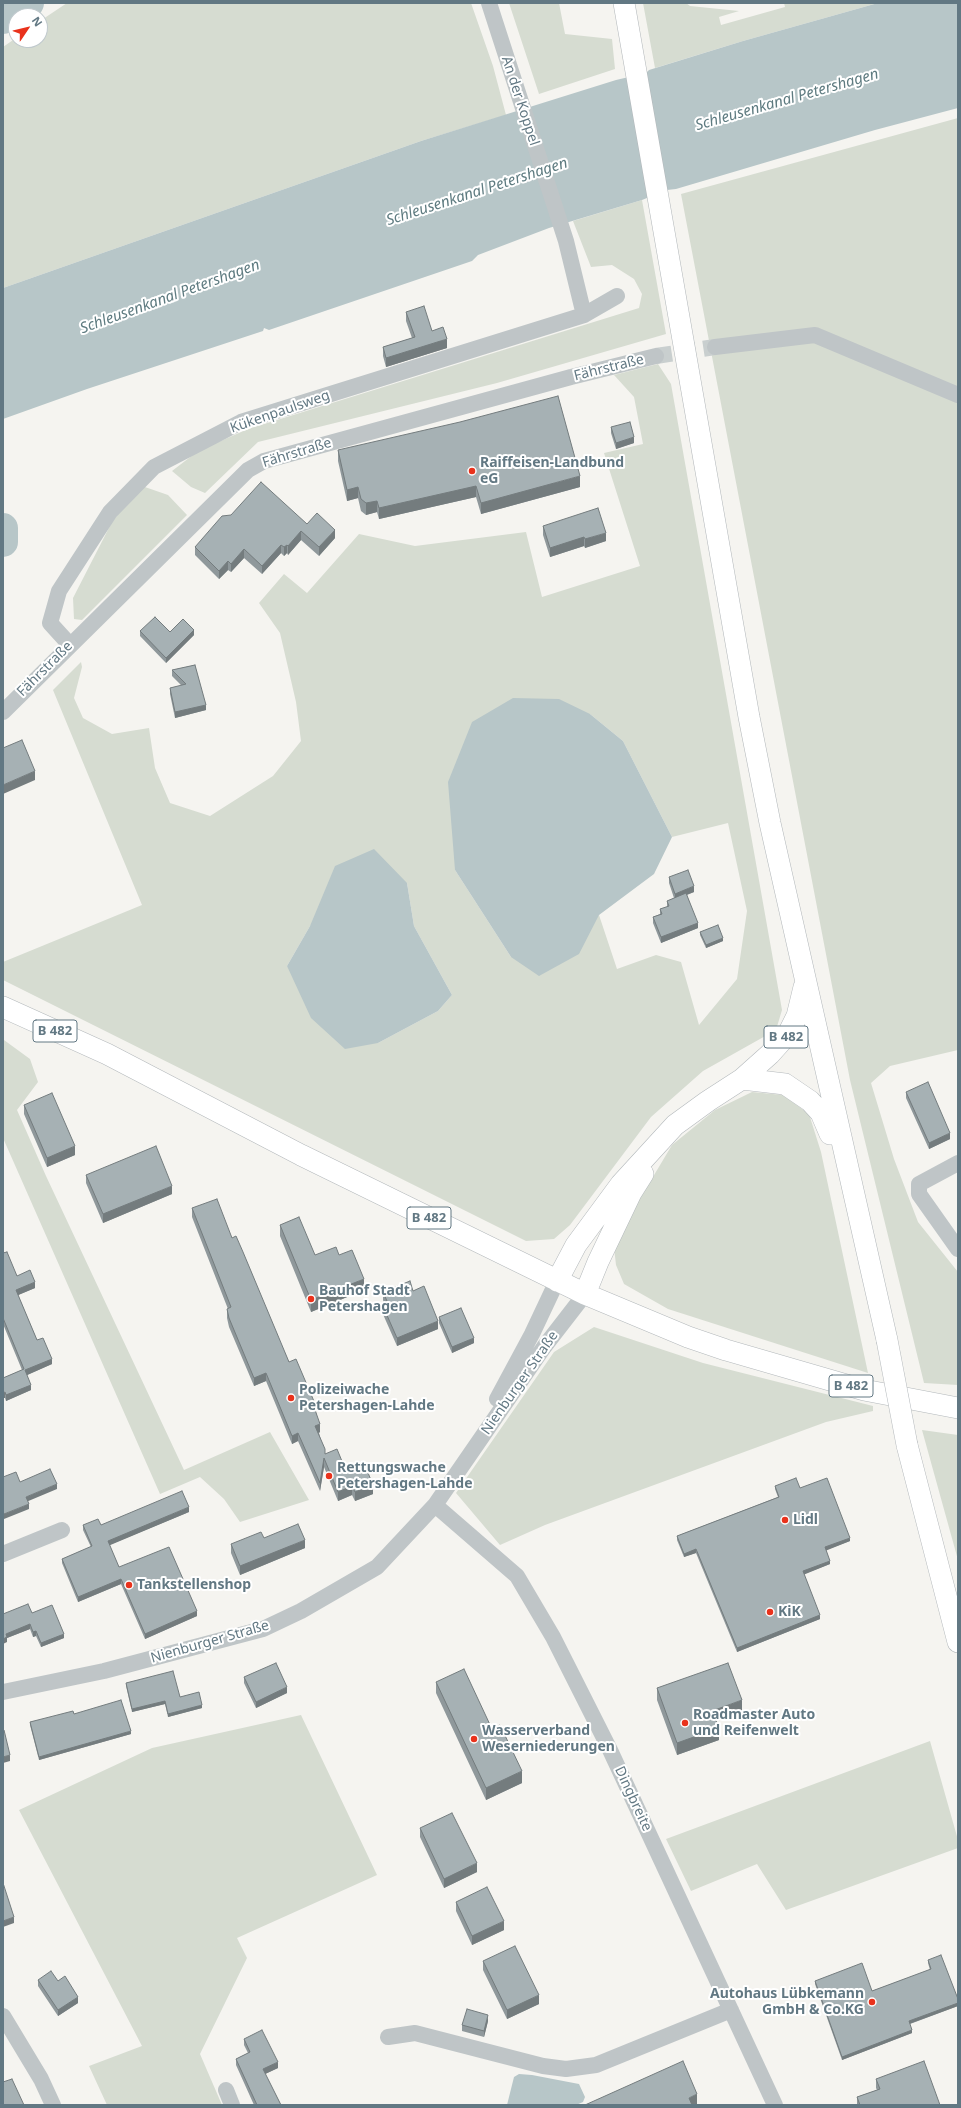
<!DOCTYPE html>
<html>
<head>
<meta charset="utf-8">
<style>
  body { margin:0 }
  #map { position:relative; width:961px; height:2108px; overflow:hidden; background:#f5f4f0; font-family:"Noto Sans",sans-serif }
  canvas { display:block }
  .frame { position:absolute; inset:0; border:4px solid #627883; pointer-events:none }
  .north { position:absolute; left:8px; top:8px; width:40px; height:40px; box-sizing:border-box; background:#fff; border:1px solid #c0c9cd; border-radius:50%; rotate:55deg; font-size:11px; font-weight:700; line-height:16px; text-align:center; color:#627883 }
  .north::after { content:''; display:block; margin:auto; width:14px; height:18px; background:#e9321c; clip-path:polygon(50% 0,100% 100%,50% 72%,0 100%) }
</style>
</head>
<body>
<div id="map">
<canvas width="961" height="2108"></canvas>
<div class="frame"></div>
<div class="north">N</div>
</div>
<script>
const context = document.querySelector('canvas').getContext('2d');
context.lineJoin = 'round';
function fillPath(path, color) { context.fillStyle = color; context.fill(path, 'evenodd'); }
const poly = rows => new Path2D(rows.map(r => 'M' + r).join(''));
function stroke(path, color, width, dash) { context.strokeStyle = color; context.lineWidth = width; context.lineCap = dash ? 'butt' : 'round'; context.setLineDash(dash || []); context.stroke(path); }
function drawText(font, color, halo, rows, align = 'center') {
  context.font = font + ' "Noto Sans",sans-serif'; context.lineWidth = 4; context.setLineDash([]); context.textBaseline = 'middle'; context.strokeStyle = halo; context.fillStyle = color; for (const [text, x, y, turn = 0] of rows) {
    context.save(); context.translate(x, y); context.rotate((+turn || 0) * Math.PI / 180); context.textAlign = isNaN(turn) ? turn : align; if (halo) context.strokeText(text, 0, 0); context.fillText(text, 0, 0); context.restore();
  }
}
const green = poly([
  [67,3,471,3,493,66,506,115,421,141,3,288,3,47,16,38,16,40,40,40,40,21],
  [509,3,559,3,565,34,612,39,615,69,539,94],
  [643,3,686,3,690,6,739,11,719,17,721,25,785,7,784,3,878,3,743,41,655,68],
  [958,118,958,1050,890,1066,871,1083,894,1159,918,1222,958,1272,958,1385,924,1383,850,1080,681,194],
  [642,200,666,334,497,383,258,442,205,493,191,487,172,471,198,451,248,429,639,308,642,294,634,279,612,265,591,267,573,221],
  [658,364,671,384,782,1010,776,1030,703,1071,651,1117,570,1225,554,1239,526,1241,3,980,3,962,142,905,53,690,81,662,82,667,74,698,83,718,112,734,149,728,155,768,170,803,210,816,273,776,301,741,296,702,280,633,259,603,284,574,307,593,359,534,415,546,526,532,542,597,640,566,604,453,643,444,634,397,614,375],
  [590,714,623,741,672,837,728,823,747,911,737,979,699,1025,681,962,656,955,617,969,599,915,511,957,455,870],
  [407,883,414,926,452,995,438,1011,378,1043,287,966,310,926],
  [142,486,168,495,187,515,82,620,74,619,73,598,113,520],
  [3,1037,4,1040,30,1059,38,1082,17,1110,46,1176,184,1470,270,1432,309,1500,240,1522,224,1499,200,1477,160,1494,3,1138],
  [752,1092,783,1095,809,1114,821,1152,868,1373,668,1309,624,1284,616,1265,614,1247,623,1227,672,1145,715,1110],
  [594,1327,703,1363,873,1406,873,1411,826,1422,545,1525,500,1545,456,1493,554,1352],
  [922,1430,958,1435,958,1560],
  [301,1715,377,1875,237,1938,247,1958,200,2054,222,2105,107,2105,89,2066,142,2046,19,1810,152,1748],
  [930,1741,958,1840,958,1848,786,1910,757,1864,691,1891,666,1839]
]);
const water = poly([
  [878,3,958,3,958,108,875,130,676,189,667,190,642,200,549,228,478,255,472,261,269,330,264,328,263,331,87,389,3,419,3,288,421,141,616,80,646,73,649,70,743,41],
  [513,698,559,699,590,714,623,741,672,837,654,874,599,915,579,954,539,976,511,957,455,870,448,782,472,722],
  [374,849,407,883,414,926,452,995,438,1011,378,1043,345,1049,311,1018,287,966,310,926,335,866],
  [519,2074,532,2075,579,2084,585,2097,583,2102,576,2105,507,2105,514,2077]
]);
const river = poly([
  [3,19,29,3],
  [3,528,3,542]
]);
const minorTunnel = poly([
  [656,356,715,347]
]);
const minor = poly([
  [489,3,566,241,584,315],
  [715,347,815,335,958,395],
  [70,645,50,623,59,591,110,512,154,467,241,422,584,315,617,296],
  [3,712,248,470,264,461,571,377,656,356],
  [958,1163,919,1184,919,1194,958,1249],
  [497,1399,532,1334,557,1281],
  [435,1505,517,1576,553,1637,610,1750,775,2105],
  [3,1554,62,1530],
  [3,1692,104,1671,263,1629,301,1611,377,1567,435,1505,544,1347,585,1294],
  [3,2016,41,2079,53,2105],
  [388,2037,415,2033,543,2066,566,2069,596,2065,731,2010],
  [226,2090,232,2105]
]);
const major = poly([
  [624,3,749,717,770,823,887,1340],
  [3,1007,107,1054,301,1155,585,1294,688,1337,726,1350,864,1390,958,1408],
  [742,1079,785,1084,810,1101,821,1113,830,1134],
  [557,1281,576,1245,621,1184,675,1125,708,1101,742,1079,770,1054,788,1034,797,1016,804,987],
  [585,1294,598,1262,631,1193,643,1174],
  [907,1445,958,1642]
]);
const majorBridge = poly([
  [887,1340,907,1445]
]);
const wall = poly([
  [406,312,432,331,447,348,386,367,383,356,383,347,412,338,406,321],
  [611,427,634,443,616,449,611,433],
  [338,450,580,487,481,514,476,497,379,519,377,512,366,515,361,511,358,498,347,501,338,461],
  [307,524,335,538,319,556,301,540,288,555,287,553,284,556,281,553,262,574,244,558,231,572,228,570,219,579,195,555,195,547],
  [543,526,606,541,585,548,584,546,550,557,543,535],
  [140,631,170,632,194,635,166,663,140,636],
  [195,665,206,710,175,718,170,694,170,688,182,686,172,676,172,670],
  [669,877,694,892,687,895,698,928,661,943,653,923,653,917,660,914,660,909,667,907,667,901,674,898,669,883],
  [700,932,723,941,706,948,700,935],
  [906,1092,950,1139,929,1149,906,1098],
  [24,1105,75,1155,47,1167,24,1114],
  [86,1175,172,1194,103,1223,86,1183],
  [192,1208,232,1238,289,1362,316,1412,320,1432,319,1433,325,1454,373,1494,355,1501,352,1495,338,1501,324,1467,320,1491,298,1441,292,1444,266,1381,254,1386,229,1327,227,1318,227,1309,228,1309,192,1217],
  [280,1225,315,1255,339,1255,364,1290,311,1312,280,1236],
  [3,1253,17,1276,35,1288,18,1295,37,1340,52,1364,27,1375,31,1390,6,1401,5,1398,3,1378,22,1370,3,1324],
  [383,1292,438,1329,397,1346,382,1312,382,1304,384,1303,383,1300],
  [439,1317,474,1343,452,1353,439,1323],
  [775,1486,800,1488,850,1541,826,1550,830,1564,804,1574,820,1619,737,1652,696,1553,684,1557,677,1540,677,1536,778,1497,775,1489],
  [189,1512,109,1545,119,1567,197,1616,145,1639,121,1584,78,1602,62,1563,62,1559,91,1547,83,1530,83,1525,101,1525],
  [264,1538,305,1548,240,1575,231,1553,231,1544],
  [32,1613,64,1638,41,1647,36,1636,33,1637,30,1629,7,1638,7,1642,3,1614],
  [244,1677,287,1693,256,1708,244,1683],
  [436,1682,492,1729,522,1783,486,1800,436,1693],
  [126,1683,180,1697,202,1708,168,1717,165,1704,132,1712,126,1686],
  [657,1688,742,1712,716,1721,719,1740,677,1755,657,1700],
  [74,1714,131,1734,39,1760,30,1725,30,1722],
  [420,1828,477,1872,444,1888,420,1837],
  [456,1902,504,1930,472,1945,456,1911],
  [928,1960,958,2006,910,2024,912,2033,842,2060,815,1984,815,1981,872,1991,930,1970,928,1963],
  [483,1961,539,2004,507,2019,483,1970],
  [38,1980,58,1981,78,2003,58,2016,38,1986],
  [488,2021,484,2037,462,2031,462,2025],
  [244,2039,278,2068,265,2074,281,2105,254,2105,236,2065,236,2059,248,2053,244,2045],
  [876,2079,940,2105,857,2105,857,2097,877,2090,876,2088]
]);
const shadedWall = poly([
  [447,339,447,348,386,367,386,358],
  [634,437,634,443,616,449,616,443],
  [580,476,580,487,481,514,481,503],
  [476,486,476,497,379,519,379,508],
  [358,487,358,498,347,501,347,490],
  [377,501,377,512,366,515,366,503],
  [335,530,335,538,319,556,319,547],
  [301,531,301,540,288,555,288,546],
  [606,533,606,541,585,548,585,539],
  [584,537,584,546,550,557,550,548],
  [281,545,281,553,262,574,262,566],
  [287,545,287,553,284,556,284,547],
  [244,549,244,558,231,572,231,564],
  [228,561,228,570,219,579,219,571],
  [194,630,194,635,166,663,166,658],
  [206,705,206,710,175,718,175,712],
  [35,771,35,780,3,794,3,785],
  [694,886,694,892,675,899,675,894],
  [698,923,698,928,661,943,661,937],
  [723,938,723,941,706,948,706,945],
  [950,1133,950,1139,929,1149,929,1143],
  [75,1146,75,1155,47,1167,47,1158],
  [172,1186,172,1194,103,1223,103,1214],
  [364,1279,364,1290,311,1312,311,1300],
  [35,1282,35,1288,16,1296,16,1290],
  [438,1321,438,1329,397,1346,397,1338],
  [474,1338,474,1343,452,1353,452,1347],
  [52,1359,52,1364,25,1376,25,1370],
  [266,1373,266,1381,254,1386,254,1378],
  [31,1385,31,1390,6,1401,6,1395],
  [5,1392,5,1398,3,1398,3,1393],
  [320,1424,320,1432,315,1434,315,1426],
  [298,1433,298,1441,292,1444,292,1436],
  [324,1458,324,1467,320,1491,320,1483],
  [57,1484,57,1489,26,1502,26,1497],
  [373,1485,373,1494,355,1501,355,1492],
  [352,1486,352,1495,338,1501,338,1492],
  [29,1504,29,1509,4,1519,4,1514],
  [189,1507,189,1512,108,1546,108,1541],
  [850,1538,850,1541,825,1551,825,1547],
  [305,1540,305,1548,240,1575,240,1566],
  [696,1549,696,1553,684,1557,684,1554],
  [830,1561,830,1564,803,1575,803,1571],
  [121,1579,121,1584,78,1602,78,1597],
  [197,1611,197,1616,145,1639,145,1634],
  [820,1615,820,1619,737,1652,737,1648],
  [30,1624,30,1629,7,1638,7,1642,3,1644,3,1639,6,1634],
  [36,1631,36,1636,33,1637,33,1632],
  [64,1634,64,1638,41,1647,41,1643],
  [287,1687,287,1693,256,1708,256,1702],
  [742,1700,742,1712,712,1723,712,1711],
  [165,1701,165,1704,132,1712,132,1709],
  [202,1705,202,1708,168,1717,168,1714],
  [719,1728,719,1740,677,1755,677,1743],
  [131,1731,131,1734,39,1760,39,1757],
  [10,1755,10,1761,3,1763,3,1757],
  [522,1771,522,1783,486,1800,486,1788],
  [477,1863,477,1872,444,1888,444,1879],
  [14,1917,14,1923,3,1927,3,1921],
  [504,1921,504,1930,472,1945,472,1936],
  [539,1995,539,2004,507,2019,507,2010],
  [78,1997,78,2003,58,2016,58,2010],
  [958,2003,958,2006,909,2024,909,2021],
  [488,2015,488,2021,484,2037,484,2031],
  [912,2030,912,2033,842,2060,842,2057],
  [278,2062,278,2068,263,2075,263,2069],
  [697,2094,697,2105,689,2105,689,2098]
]);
const building = poly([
  [424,306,432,331,443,327,447,339,386,358,383,347,415,337,406,312,424,306],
  [558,396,580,476,481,503,476,486,379,508,377,501,366,503,361,499,358,487,347,490,338,450,460,422,558,396],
  [630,422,634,437,616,443,611,427,630,422],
  [261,482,307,524,317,513,335,530,319,547,301,531,288,546,287,545,284,547,281,545,262,566,244,549,231,564,228,561,219,571,195,547,222,516,231,515,261,482],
  [598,508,606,533,585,539,584,537,550,548,543,526,598,508],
  [155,617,170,632,183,619,194,630,166,658,140,631,155,617],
  [195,665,206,705,175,712,170,688,186,684,172,670,195,665],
  [22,740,35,771,3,785,3,748,22,740],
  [688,870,694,886,675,894,669,877,688,870],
  [686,893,698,923,661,937,653,917,662,914,660,909,669,906,667,901,686,893],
  [718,925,723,938,706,945,700,932,718,925],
  [928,1082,950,1133,929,1143,906,1092,928,1082],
  [52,1093,75,1146,47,1158,24,1105,52,1093],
  [156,1146,172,1186,103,1214,86,1175,156,1146],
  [217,1199,232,1238,236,1236,243,1252,289,1362,296,1359,316,1406,314,1407,320,1424,315,1426,325,1449,325,1454,337,1449,346,1471,364,1463,373,1485,355,1492,352,1486,338,1492,324,1458,320,1483,298,1433,292,1436,266,1373,254,1378,229,1318,227,1309,231,1307,192,1208,217,1199],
  [299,1217,315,1255,336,1247,339,1255,352,1250,364,1279,311,1300,280,1225,299,1217],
  [7,1252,17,1276,30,1270,35,1282,16,1290,37,1340,43,1338,52,1359,25,1370,31,1385,6,1395,5,1392,3,1393,3,1378,24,1369,3,1318,3,1253,7,1252],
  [410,1281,413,1291,424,1286,438,1321,397,1338,382,1304,387,1301,383,1292,410,1281],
  [461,1308,474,1338,452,1347,439,1317,461,1308],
  [50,1469,57,1484,26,1497,29,1504,4,1514,3,1511,3,1477,16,1472,20,1482,50,1469],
  [796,1478,800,1488,827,1478,850,1538,825,1547,830,1561,803,1571,820,1615,737,1648,696,1549,684,1554,677,1536,779,1497,775,1486,796,1478],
  [182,1491,189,1507,108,1541,119,1567,169,1547,197,1611,145,1634,121,1579,78,1597,62,1559,92,1546,83,1525,98,1519,101,1525,182,1491],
  [298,1524,305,1540,240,1566,231,1544,261,1532,264,1538,298,1524],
  [28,1604,32,1613,52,1605,64,1634,41,1643,36,1631,33,1632,30,1624,6,1634,7,1637,3,1639,3,1614,28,1604],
  [276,1663,287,1687,256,1702,244,1677,276,1663],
  [728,1663,742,1700,712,1711,719,1728,677,1743,657,1688,728,1663],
  [464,1669,492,1729,500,1725,522,1771,486,1788,436,1682,464,1669],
  [173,1671,180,1697,199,1692,202,1705,168,1714,165,1701,132,1709,126,1683,173,1671],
  [121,1700,131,1731,39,1757,30,1722,73,1711,74,1714,121,1700],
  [3,1730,4,1730,10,1755,3,1757,3,1730],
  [452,1813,477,1863,444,1879,420,1828,452,1813],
  [4,1886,14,1917,3,1921,3,1887,4,1886],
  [487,1887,504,1921,472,1936,456,1902,487,1887],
  [515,1946,539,1995,507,2010,483,1961,515,1946],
  [941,1955,958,1999,958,2003,909,2021,912,2030,842,2057,815,1981,862,1963,872,1991,931,1969,928,1960,941,1955],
  [51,1971,58,1981,65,1976,78,1997,58,2010,38,1980,51,1971],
  [467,2009,488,2015,484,2031,462,2025,467,2009],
  [262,2030,278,2062,263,2069,281,2105,257,2105,236,2059,250,2052,244,2039,262,2030],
  [683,2061,697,2094,689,2098,692,2105,585,2105,683,2061],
  [924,2061,940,2105,860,2105,857,2097,880,2089,876,2079,924,2061],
  [12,2079,24,2105,3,2105,3,2082,12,2079]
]);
const markers = [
  [472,471,4,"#e9321c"],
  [311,1299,4,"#e9321c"],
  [291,1398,4,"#e9321c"],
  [329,1476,4,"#e9321c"],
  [785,1520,4,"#e9321c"],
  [129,1585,4,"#e9321c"],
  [770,1612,4,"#e9321c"],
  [685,1723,4,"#e9321c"],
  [474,1739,4,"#e9321c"],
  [872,2002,4,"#e9321c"]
];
const shields = [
  [55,1031,44],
  [786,1037,44],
  [429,1218,44],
  [851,1386,44]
];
const shieldNames = [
  ["B 482",55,1031],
  ["B 482",786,1037],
  ["B 482",429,1218],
  ["B 482",851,1386]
];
const streetNames = [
  ["An der Koppel",520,101,72],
  ["Fährstraße",609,368,-14],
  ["Kükenpaulsweg",280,412,-19],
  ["Fährstraße",297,453,-17],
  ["Fährstraße",45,669,-45],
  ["Nienburger Straße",520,1383,-55],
  ["Nienburger Straße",210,1642,-16],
  ["Dingbreite",633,1799,65]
];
const poiNames = [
  ["Raiffeisen-Landbund",480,463],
  ["eG",480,479],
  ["Bauhof Stadt",319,1291],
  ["Petershagen",319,1307],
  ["Polizeiwache",299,1390],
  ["Petershagen-Lahde",299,1406],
  ["Rettungswache",337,1468],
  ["Petershagen-Lahde",337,1484],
  ["Lidl",793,1520],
  ["Tankstellenshop",137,1585],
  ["KiK",778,1612],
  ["Roadmaster Auto",693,1715],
  ["und Reifenwelt",693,1731],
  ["Wasserverband",482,1731],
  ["Weserniederungen",482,1747],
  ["Autohaus Lübkemann",864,1994,"right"],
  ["GmbH & Co.KG",864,2010,"right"]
];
const waterNames = [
  ["Schleusenkanal Petershagen",787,100,-16],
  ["Schleusenkanal Petershagen",477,192,-18],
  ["Schleusenkanal Petershagen",170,297,-20]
];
fillPath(green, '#d6dcd1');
fillPath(water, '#b7c6c8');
stroke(river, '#b7c6c8', 30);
stroke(minorTunnel, '#c9cfcf', 16, [16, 8]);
stroke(major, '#b3b8bb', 22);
stroke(minor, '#bfc5c7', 16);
stroke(major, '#fff', 21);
stroke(majorBridge, '#b3b8bb', 22, []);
stroke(majorBridge, '#fff', 21);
fillPath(wall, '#8f989b');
fillPath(shadedWall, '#747c7e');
fillPath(building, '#a6b1b4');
stroke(building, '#747c7e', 1);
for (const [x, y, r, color] of markers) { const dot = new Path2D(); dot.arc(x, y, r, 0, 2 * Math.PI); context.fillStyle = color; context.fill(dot); stroke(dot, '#fff', 1.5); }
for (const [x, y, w] of shields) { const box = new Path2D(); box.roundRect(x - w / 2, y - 11, w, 22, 3); context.fillStyle = '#fff'; context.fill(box); stroke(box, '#627883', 1); }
drawText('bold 13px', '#627883', null, shieldNames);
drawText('14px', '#627883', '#fff', streetNames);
drawText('bold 14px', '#627883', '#fff', poiNames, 'left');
drawText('italic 15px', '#5e7b80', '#fff', waterNames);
</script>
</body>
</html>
